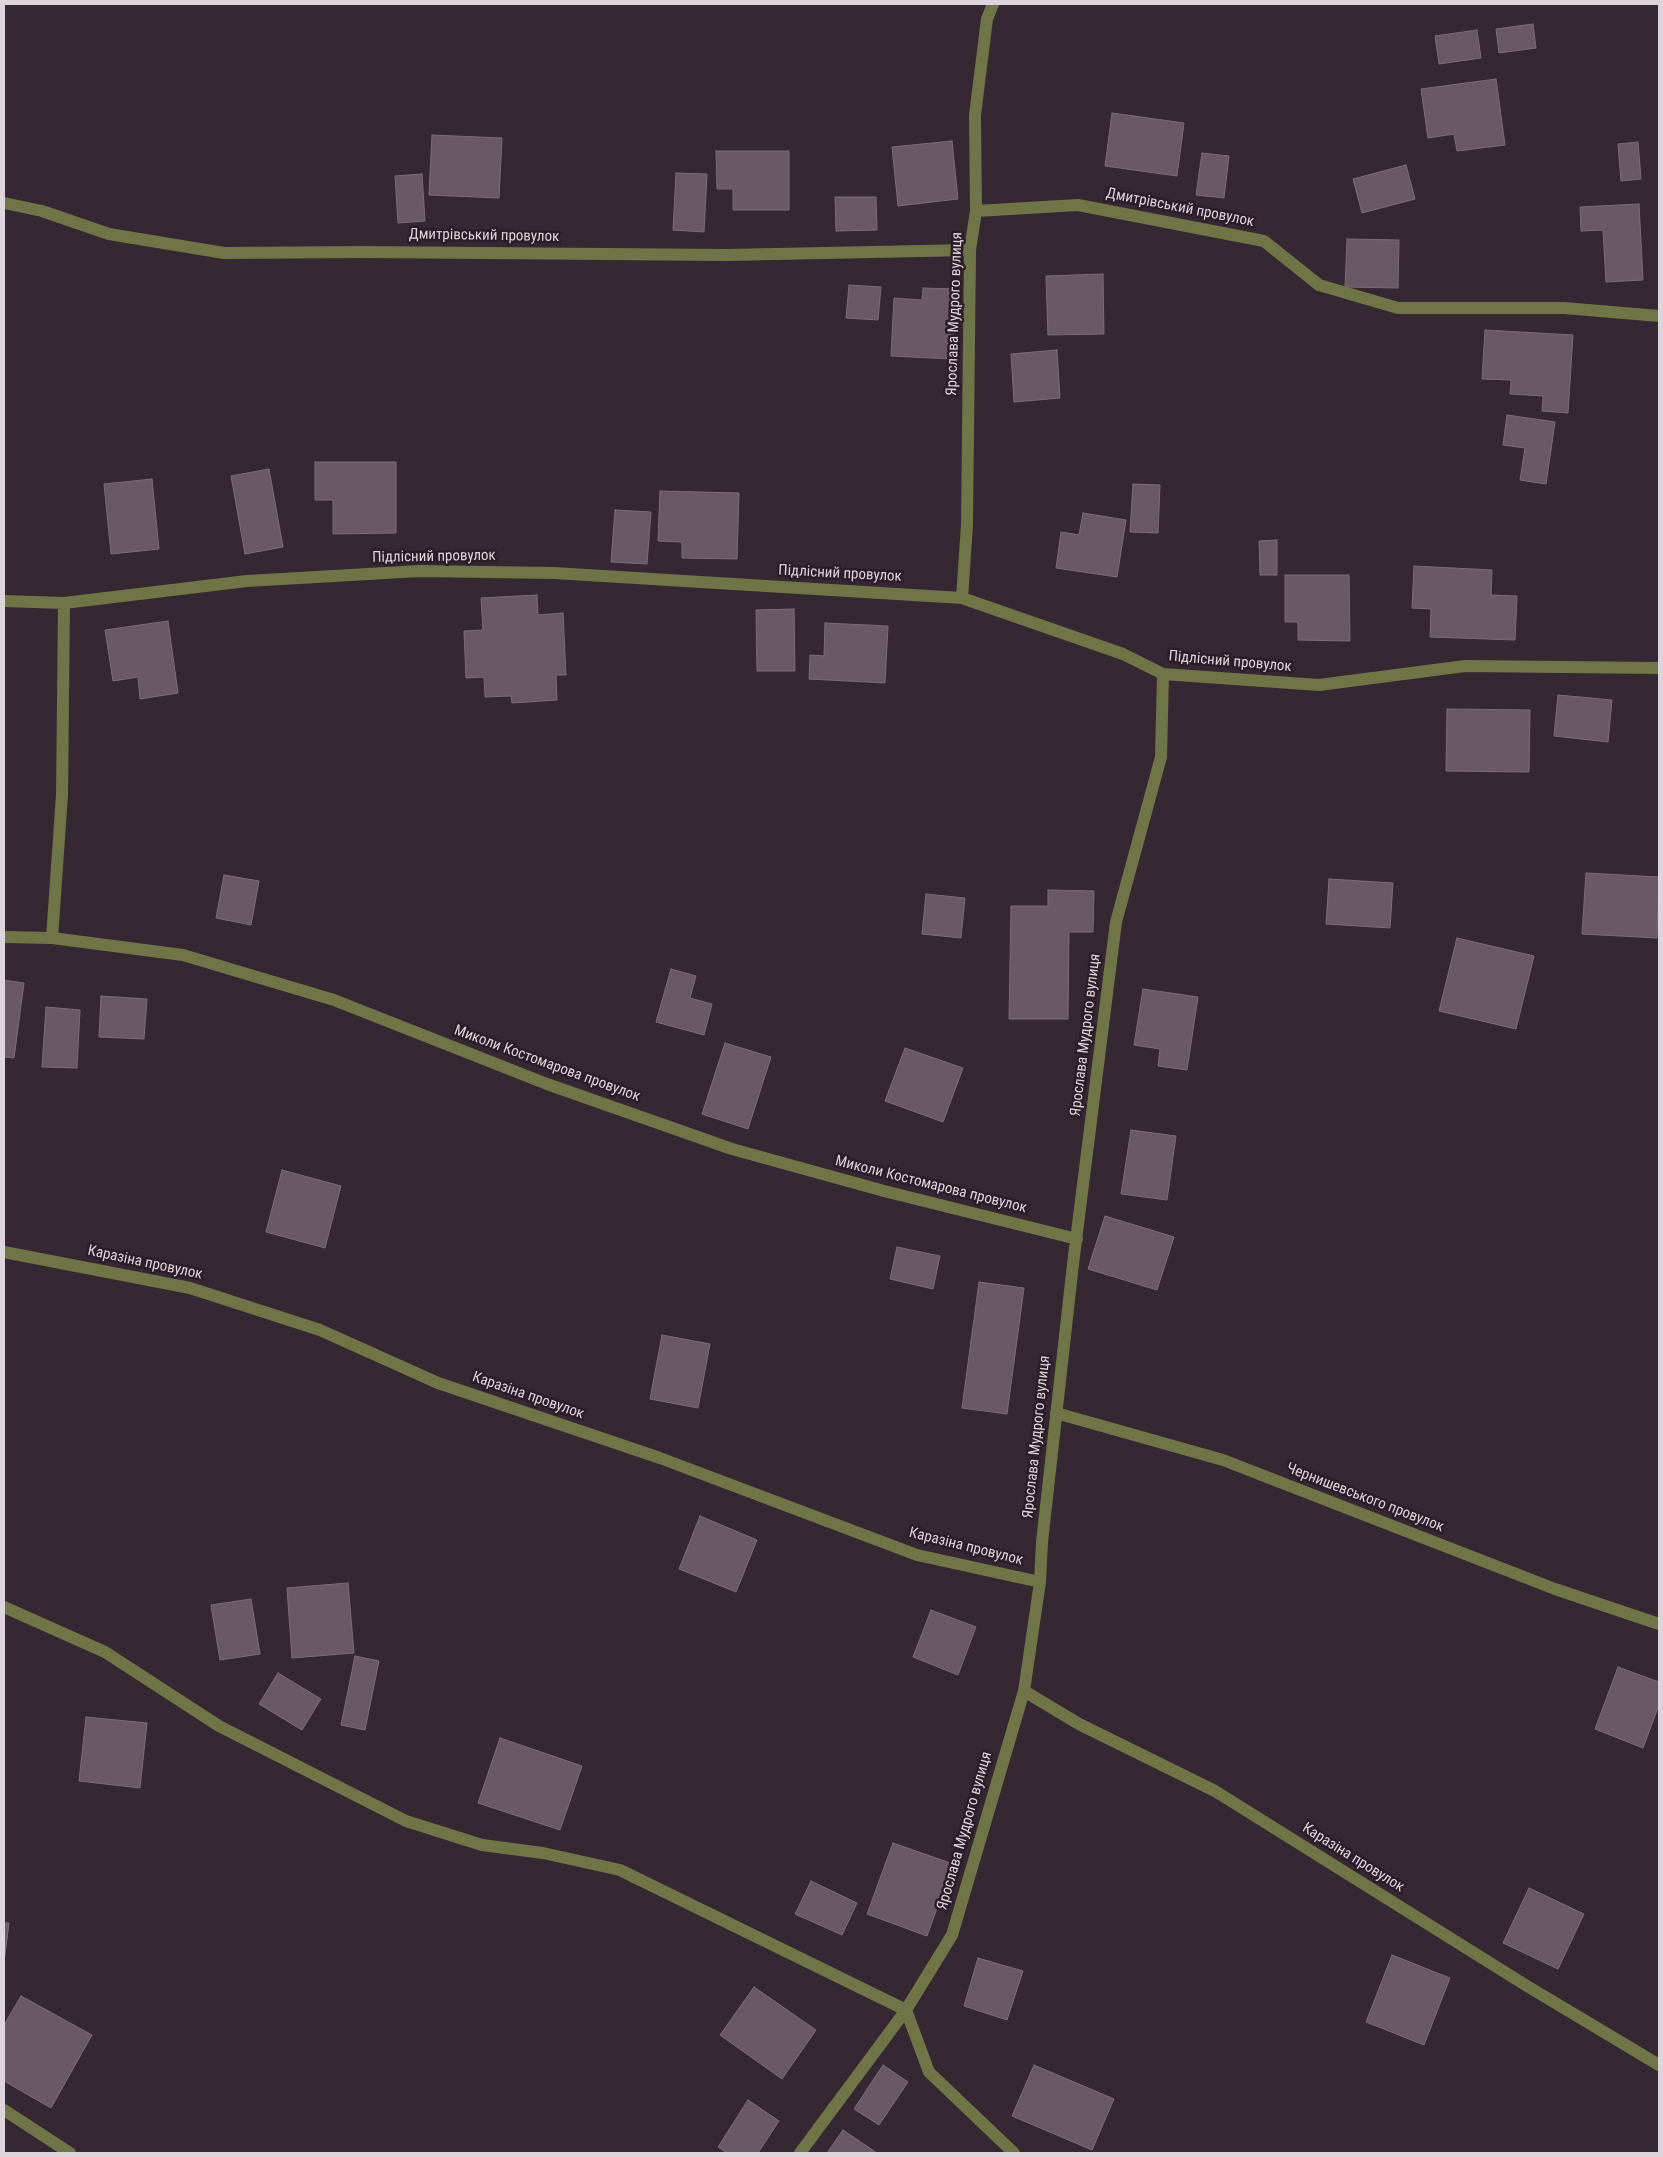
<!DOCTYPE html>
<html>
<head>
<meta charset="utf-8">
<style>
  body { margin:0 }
  #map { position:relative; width:1663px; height:2157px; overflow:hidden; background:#362832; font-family:"Roboto Condensed",sans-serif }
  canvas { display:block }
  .frame { position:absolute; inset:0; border:5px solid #ded5dc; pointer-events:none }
</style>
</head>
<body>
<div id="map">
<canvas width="1663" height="2157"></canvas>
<div class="frame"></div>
</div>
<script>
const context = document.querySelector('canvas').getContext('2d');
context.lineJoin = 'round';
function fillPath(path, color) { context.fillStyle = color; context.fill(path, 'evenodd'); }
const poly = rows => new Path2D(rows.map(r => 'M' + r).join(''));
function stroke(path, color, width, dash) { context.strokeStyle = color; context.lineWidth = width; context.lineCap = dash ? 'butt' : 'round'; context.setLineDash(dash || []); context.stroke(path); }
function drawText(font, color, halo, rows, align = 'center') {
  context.font = font + ' "Roboto Condensed",sans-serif'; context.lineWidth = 5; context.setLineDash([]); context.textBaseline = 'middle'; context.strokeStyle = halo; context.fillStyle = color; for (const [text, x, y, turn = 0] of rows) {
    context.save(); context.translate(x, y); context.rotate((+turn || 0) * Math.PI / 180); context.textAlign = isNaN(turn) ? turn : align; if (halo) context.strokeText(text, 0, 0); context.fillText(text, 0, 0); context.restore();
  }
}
const building = poly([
  [1533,24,1536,48,1499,53,1496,29,1533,24],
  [1477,30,1481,58,1439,64,1435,36,1477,30],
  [1496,79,1505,145,1457,151,1454,134,1428,138,1421,89,1496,79],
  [1112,113,1184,123,1177,176,1105,166,1112,113],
  [432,135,502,138,499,198,429,195,432,135],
  [952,141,958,199,898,206,892,147,952,141],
  [1638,142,1641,179,1621,181,1618,144,1638,142],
  [716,151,789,151,789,210,733,210,733,189,717,189,716,151],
  [1202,153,1229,156,1224,198,1196,195,1202,153],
  [1406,165,1415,199,1362,213,1353,179,1406,165],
  [676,173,707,174,704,232,673,230,676,173],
  [422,174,425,221,398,223,395,176,422,174],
  [835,197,876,197,877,230,836,231,835,197],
  [1639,204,1643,280,1606,282,1603,230,1581,231,1580,207,1639,204],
  [1347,239,1399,240,1398,288,1345,287,1347,239],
  [1103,274,1104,334,1048,335,1046,276,1103,274],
  [849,285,881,287,878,320,846,318,849,285],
  [923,288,956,289,952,359,891,356,894,298,922,300,923,288],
  [1485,330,1573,335,1568,413,1542,411,1543,396,1510,394,1511,380,1482,379,1485,330],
  [1057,350,1060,398,1014,402,1011,354,1057,350],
  [1507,415,1555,422,1546,484,1520,480,1525,448,1503,445,1507,415],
  [315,462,396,462,396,533,333,534,333,500,315,500,315,462],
  [269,469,283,547,245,554,231,476,269,469],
  [152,479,159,549,111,554,104,484,152,479],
  [1133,484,1160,485,1158,533,1130,532,1133,484],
  [660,491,739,493,737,559,682,558,682,542,658,541,660,491],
  [615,510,651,512,647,564,611,562,615,510],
  [1083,513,1126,520,1117,577,1056,568,1061,532,1079,535,1083,513],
  [1277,540,1277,575,1260,575,1259,541,1277,540],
  [1414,566,1492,570,1491,595,1517,596,1515,640,1430,637,1431,609,1412,608,1414,566],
  [1285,575,1349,575,1350,641,1298,640,1298,622,1285,622,1285,575],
  [537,595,538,615,563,613,566,675,556,675,557,700,512,703,511,696,485,697,484,677,466,678,464,631,483,630,481,598,537,595],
  [794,609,795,671,757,671,756,610,794,609],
  [168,621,178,693,140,699,138,677,113,681,105,630,168,621],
  [825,623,888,626,885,683,809,679,810,655,824,656,825,623],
  [1558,695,1612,700,1608,742,1554,736,1558,695],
  [1447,709,1530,710,1529,772,1446,771,1447,709],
  [1586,873,1659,877,1657,938,1582,934,1586,873],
  [224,875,259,881,251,925,216,918,224,875],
  [1329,879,1393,883,1390,928,1326,924,1329,879],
  [1048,890,1094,891,1093,932,1069,932,1068,1019,1009,1019,1011,906,1048,906,1048,890],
  [926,894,965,898,961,938,922,934,926,894],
  [1457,938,1534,956,1516,1029,1439,1011,1457,938],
  [671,969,696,976,690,998,712,1004,704,1035,656,1022,671,969],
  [4,980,24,983,14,1058,4,1057,4,980],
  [1143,989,1198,997,1187,1070,1158,1066,1160,1049,1134,1045,1143,989],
  [101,996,147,999,144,1039,99,1037,101,996],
  [46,1007,80,1010,77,1068,42,1067,46,1007],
  [725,1043,771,1057,748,1129,702,1114,725,1043],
  [905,1048,963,1068,943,1122,885,1101,905,1048],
  [1131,1130,1176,1136,1167,1200,1121,1194,1131,1130],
  [282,1170,341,1186,325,1248,266,1232,282,1170],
  [1105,1216,1174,1237,1157,1290,1088,1269,1105,1216],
  [897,1247,940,1256,933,1289,890,1279,897,1247],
  [979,1282,1024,1288,1007,1414,962,1408,979,1282],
  [662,1335,710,1344,698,1408,650,1399,662,1335],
  [700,1516,757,1540,736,1592,679,1569,700,1516],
  [348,1583,354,1653,292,1658,287,1588,348,1583],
  [251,1599,260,1654,220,1660,211,1605,251,1599],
  [931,1610,976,1627,958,1675,913,1657,931,1610],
  [355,1656,379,1661,365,1730,341,1725,355,1656],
  [1618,1667,1659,1682,1659,1705,1643,1748,1595,1729,1618,1667],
  [278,1673,321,1699,302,1730,259,1704,278,1673],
  [86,1717,147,1723,140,1788,79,1781,86,1717],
  [500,1738,582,1766,560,1830,478,1803,500,1738],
  [893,1843,953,1864,927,1936,867,1914,893,1843],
  [811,1881,857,1903,842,1935,795,1914,811,1881],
  [1529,1888,1584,1914,1558,1969,1503,1943,1529,1888],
  [4,1923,9,1923,4,1962,4,1923],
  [1392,1955,1450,1978,1424,2045,1366,2022,1392,1955],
  [978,1958,1023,1971,1007,2020,964,2006,978,1958],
  [754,1987,816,2030,782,2079,720,2035,754,1987],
  [21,1996,92,2035,51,2108,4,2081,4,2025,21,1996],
  [883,2065,908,2082,879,2125,854,2109,883,2065],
  [1034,2065,1114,2099,1092,2150,1012,2116,1034,2065],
  [748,2100,779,2121,758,2153,727,2153,718,2147,748,2100],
  [843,2130,877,2153,827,2153,843,2130]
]);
const minor = poly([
  [4,203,42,211,109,234,224,253,362,252,727,255,970,250],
  [976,211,1078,205,1264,241,1319,285,1398,308,1564,308,1659,316],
  [962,598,967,525,970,250,976,211,975,115,987,19,993,4],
  [4,601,64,603,247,581,420,571,554,573,962,598,1123,654,1163,674,1319,685,1465,666,1659,668],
  [4,937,52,938,183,955,334,1000,547,1084,732,1149,884,1191,1077,1239],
  [52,938,62,795,64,603],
  [4,1252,190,1288,320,1330,438,1383,660,1458,917,1555,1040,1582],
  [1056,1413,1223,1460,1555,1589,1659,1624],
  [4,1607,105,1652,219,1726,406,1821,482,1845,543,1853,620,1870,906,2010,929,2072,1014,2153],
  [1024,1691,1079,1724,1215,1791,1527,1986,1659,2065],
  [4,2110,70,2153],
  [800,2153,906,2010,952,1935,1024,1691,1040,1582,1042,1542,1073,1264,1116,922,1161,757,1163,674]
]);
const streetNames = [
  ["Дмитрівський провулок",1180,208,11],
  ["Дмитрівський провулок",484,236,1],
  ["Ярослава Мудрого вулиця",955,314,-88],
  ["Підлісний провулок",434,557,-1],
  ["Підлісний провулок",840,574,3],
  ["Підлісний провулок",1230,662,5],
  ["Ярослава Мудрого вулиця",1086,1035,-83],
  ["Миколи Костомарова провулок",547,1064,20],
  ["Миколи Костомарова провулок",931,1185,14],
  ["Каразіна провулок",145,1263,12],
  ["Каразіна провулок",528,1396,19],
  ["Ярослава Мудрого вулиця",1037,1437,-84],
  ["Чернишевського провулок",1365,1498,21],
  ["Каразіна провулок",966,1547,14],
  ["Ярослава Мудрого вулиця",965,1831,-74],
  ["Каразіна провулок",1353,1858,32]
];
fillPath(building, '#685964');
stroke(building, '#7d6d7a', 1);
stroke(minor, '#6f7547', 12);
drawText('15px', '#ded5dc', '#2b1e28', streetNames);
</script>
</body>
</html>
